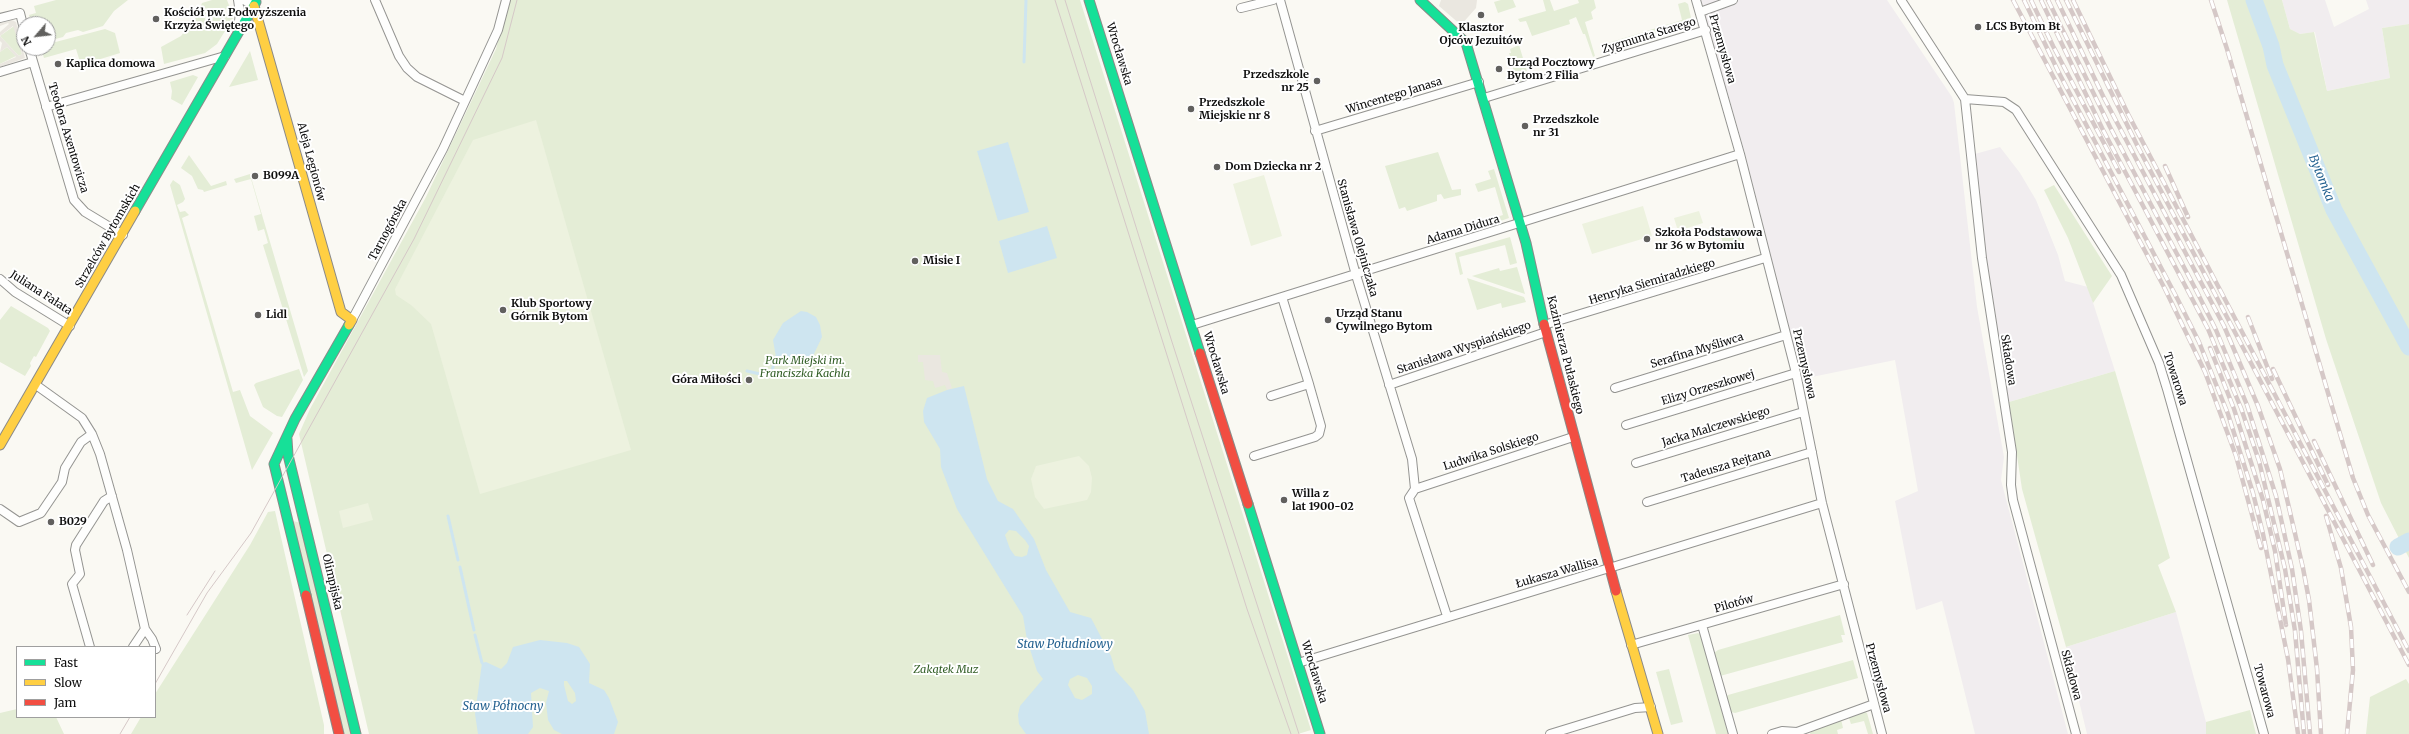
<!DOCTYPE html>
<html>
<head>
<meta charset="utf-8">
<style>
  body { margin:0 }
  #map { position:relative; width:2409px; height:734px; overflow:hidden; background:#faf9f3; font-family:Merriweather,serif }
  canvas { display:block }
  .legend { position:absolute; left:16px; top:646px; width:140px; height:72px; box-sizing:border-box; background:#fff; border:1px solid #9f9f9f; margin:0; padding:5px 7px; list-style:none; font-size:12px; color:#0e0e0e }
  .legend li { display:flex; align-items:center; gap:8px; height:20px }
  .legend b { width:20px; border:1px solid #9f9f9f }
  .north { position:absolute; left:16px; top:16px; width:40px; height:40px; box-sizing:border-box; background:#fff; border:1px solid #9f9f9f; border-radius:50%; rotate:242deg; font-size:11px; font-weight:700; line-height:16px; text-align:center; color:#0e0e0e }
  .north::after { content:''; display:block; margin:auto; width:14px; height:18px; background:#61605e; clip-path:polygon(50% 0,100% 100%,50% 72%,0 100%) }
</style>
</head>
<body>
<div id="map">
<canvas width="2409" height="734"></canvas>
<ul class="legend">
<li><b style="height:5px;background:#16e098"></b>Fast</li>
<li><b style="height:5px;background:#ffcf43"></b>Slow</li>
<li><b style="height:5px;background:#f24e42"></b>Jam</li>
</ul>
<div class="north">N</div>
</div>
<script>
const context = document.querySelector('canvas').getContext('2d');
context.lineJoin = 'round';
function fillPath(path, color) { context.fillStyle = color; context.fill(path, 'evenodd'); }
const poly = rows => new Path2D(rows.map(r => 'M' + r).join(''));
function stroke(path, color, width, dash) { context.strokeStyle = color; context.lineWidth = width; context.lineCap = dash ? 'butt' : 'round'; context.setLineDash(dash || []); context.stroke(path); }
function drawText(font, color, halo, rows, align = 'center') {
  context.font = font + ' Merriweather,serif'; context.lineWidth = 4; context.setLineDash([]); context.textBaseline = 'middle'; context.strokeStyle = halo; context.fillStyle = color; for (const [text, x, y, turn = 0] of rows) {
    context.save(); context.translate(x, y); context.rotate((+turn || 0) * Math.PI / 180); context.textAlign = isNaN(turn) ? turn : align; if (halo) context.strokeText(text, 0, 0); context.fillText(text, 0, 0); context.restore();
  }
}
const industrial = poly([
  [1701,0,1887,0,1952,97,1954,103,1977,307,2004,457,2001,480,2068,734,1975,734,1942,601,1916,610,1895,501,1918,491,1895,360,1802,379,1744,150],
  [2282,0,2325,0,2334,27,2369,9,2366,0,2409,0,2409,24,2382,28,2390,78,2327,91,2315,32,2300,34,2290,29],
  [2000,147,2020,173,2036,200,2058,255,2065,281,2088,287,2115,371,2009,402,1986,254,1975,154],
  [2176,612,2206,722,2206,734,2087,734,2066,647]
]);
const green = poly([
  [56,0,128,0,114,11,103,26,83,32,78,30,66,33,63,37,48,41,48,24,32,24,29,15,36,13,34,6],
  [212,0,227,0,230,8,216,12,218,17,231,14,233,18,217,44,205,53,164,64,161,47,181,36,198,15,202,3],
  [508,0,1080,0,1311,730,1298,734,369,734,299,434,310,409,426,197,496,49],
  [1501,0,1513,0,1516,7,1498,13,1494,2],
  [1543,0,1550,0,1554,11,1579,3,1578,0,1594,0,1596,8,1591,12,1593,19,1585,22,1595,56,1593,57,1585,34,1583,34,1576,17,1569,20,1570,24,1532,36,1526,21,1520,22,1518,19,1546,11],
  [2227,0,2282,0,2290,29,2300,34,2314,32,2327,91,2390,78,2382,28,2409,24,2409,558,2381,503,2326,339],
  [1685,2,1688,4,1693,27,1608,54,1605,44,1682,20,1678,4],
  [14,26,22,54,19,56,0,36],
  [105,29,115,33,120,53,81,65,76,49,44,58,41,48,48,48,48,44],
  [1519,45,1529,78,1515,83,1512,61,1509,53,1511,53,1510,49],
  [7,47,16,56,0,64,0,52],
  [250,51,258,80,229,87,233,80],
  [193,75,198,77,182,105,171,99,172,91,170,82],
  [1438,152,1452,190,1461,189,1461,195,1444,199,1441,194,1437,195,1437,201,1407,211,1405,207,1399,209,1385,166],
  [189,155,211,186,226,181,227,185,204,192,203,190,198,189,192,176,181,168],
  [1494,169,1509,218,1492,224,1490,219,1503,215,1495,187,1478,192,1475,184,1491,179,1488,171],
  [250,174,308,371,304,377,263,245,268,243,264,229,258,231,254,216,261,214,251,179,236,183,234,179],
  [173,180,180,185,185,199,183,202,177,205,180,212,185,211,189,215,182,218,233,392,240,390,250,416,273,433,252,470,170,185],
  [2054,185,2112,276,2093,303,2068,238,2044,190],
  [1739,232,1742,244,1725,249,1721,237],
  [1510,237,1517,263,1510,265,1505,245,1459,257,1463,274,1460,275,1455,253],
  [1517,267,1525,294,1472,276,1499,268,1500,271],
  [1467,278,1524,297,1526,302,1502,308,1501,303,1477,310],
  [11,306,48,328,50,331,36,357,34,356,30,363,31,366,25,376,0,362,0,320],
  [299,369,303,380,282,417,277,416,263,407,254,385,256,383],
  [2115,371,2170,558,2158,565,2176,612,2066,647,2022,489,2009,402],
  [275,511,324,725,324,734,131,734,141,717,155,717,155,694,250,545,268,512],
  [293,521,301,523,351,734,344,734],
  [1840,615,1845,635,1841,635,1843,642,1720,676,1714,653,1718,650],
  [1698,633,1701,635,1728,734,1716,734,1688,635],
  [1853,660,1858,678,1735,713,1731,712,1726,698,1728,695],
  [1669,669,1683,722,1671,725,1656,672],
  [2406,679,2409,684,2409,734,2366,734,2370,697],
  [17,709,17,717,56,717,64,734,0,734,0,713],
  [2250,710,2256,734,2206,734,2206,722],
  [1865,712,1867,713,1873,734,1868,734,1864,721,1851,724,1849,718],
  [1841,719,1843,728,1837,730,1838,734,1810,734,1812,727]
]);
const pitch = poly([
  [536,120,631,450,480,494,431,324,411,305,396,295,395,289,473,140],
  [1264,175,1282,236,1251,246,1233,184],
  [1643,206,1652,236,1592,254,1582,224],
  [1699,211,1703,223,1678,231,1674,218],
  [1079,456,1089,466,1092,478,1091,492,1087,500,1044,509,1035,497,1031,479,1036,466],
  [368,503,373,520,343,528,339,511]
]);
const plaza = poly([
  [1441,0,1477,0,1476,8,1461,25,1439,6],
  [12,20,16,22,25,58,0,67,0,64,16,57,7,47,0,52,2,43,0,41,0,32,9,24,8,23,0,26,0,23],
  [13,26,22,54,19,56,0,36],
  [918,355,940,355,942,372,947,373,952,388,947,390,945,385,935,388,933,381,925,380,923,362,918,362]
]);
const water = poly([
  [1008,142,1029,212,998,221,977,151],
  [1047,226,1057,258,1008,273,999,241],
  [801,311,807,312,816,317,820,325,822,337,813,356,799,366,776,357,773,340,783,323],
  [964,386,987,479,998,501,1013,509,1034,539,1046,570,1070,612,1091,618,1111,656,1115,670,1133,690,1145,711,1149,734,1026,734,1019,724,1018,715,1020,706,1043,679,1037,671,1027,640,1023,616,957,509,941,467,940,449,924,422,923,411,927,398,947,390],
  [1009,530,1016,531,1025,540,1029,546,1027,555,1022,557,1015,556,1010,549,1005,535],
  [1078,675,1087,678,1092,686,1092,694,1082,700,1075,698,1068,685,1070,679],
  [540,640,567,643,579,647,590,664,589,683,604,690,609,698,618,722,614,734,562,734,554,730,548,720,546,703,549,691,540,688,531,693,533,727,528,734,478,734,475,714,482,663,486,662,501,669,507,663,513,647],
  [567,681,575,693,576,701,572,704,568,701,564,685,564,681]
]);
const stream = poly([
  [1024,62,1026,0],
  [747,371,760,374,771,374,776,357],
  [448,516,458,560],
  [460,567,474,630],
  [475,635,482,663]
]);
const river = poly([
  [2254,0,2271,46,2275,65,2334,210,2409,347],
  [2398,547,2409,541]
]);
const street = poly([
  [244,0,254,6,254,1],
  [375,0,399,56,407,68,417,77,465,101],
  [1280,0,1356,275,1412,459,1415,489,1409,498,1447,616],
  [1696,0,1740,154,1796,373,1822,503,1882,734],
  [1901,0,1965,99,1982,258,2012,452,2011,485,2013,500,2076,734],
  [1241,8,1273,0],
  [1700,12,1733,0],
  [0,18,20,13,24,29],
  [238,29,240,13,238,0],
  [29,48,74,200,85,212,123,235],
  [0,72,33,62],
  [1484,98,1706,30],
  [1965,99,2004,102,2016,110,2121,275,2159,363,2167,389,2264,734],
  [46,107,225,56],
  [1315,131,1479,82],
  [0,279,15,292,70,326],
  [352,320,443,149,498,30,506,0],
  [1192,325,1740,154],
  [1544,325,1765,258],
  [36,385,82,418,92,434,100,454,127,550,145,629,152,639,156,649],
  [1389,385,1546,332],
  [1615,388,1786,335],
  [1271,396,1309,384,1282,297],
  [1626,425,1796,373],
  [1254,456,1315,437,1319,434,1321,426,1309,384],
  [1636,463,1803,412],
  [1415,489,1573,437],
  [1647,502,1812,452],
  [0,509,19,522,41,513,62,482,65,468,81,442,92,434],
  [1702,625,1733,734],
  [1631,645,1844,584],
  [90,647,72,584,80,574,75,550,76,545,104,501,112,496],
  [133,647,145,629],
  [1298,663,1822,503],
  [1550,734,1635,708,1651,707],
  [1772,734,1782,731,1797,732,1874,704]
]);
const fast = poly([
  [1089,0,1200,353],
  [1420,0,1466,43,1526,243,1544,324],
  [135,211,256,2],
  [287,439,288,455,356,734],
  [1248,504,1320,734],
  [306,595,274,464,295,419,349,325]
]);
const slow = poly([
  [254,6,341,312,352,320,349,325],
  [0,445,135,211],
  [1616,591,1658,734]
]);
const jam = poly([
  [1544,324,1616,591],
  [1200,353,1248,504],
  [306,595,339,734]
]);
const tram = poly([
  [1055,0,1247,609,1291,734],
  [1065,0,1172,342,1299,734],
  [187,615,215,571],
  [155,684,207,593,251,533,414,239,502,58,517,0],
  [120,734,130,717]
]);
const rail = poly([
  [2013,0,2165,289,2205,372,2236,456,2261,548],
  [2024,0,2058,71,2178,300,2199,342,2228,414,2253,493,2263,534,2288,659,2298,734],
  [2031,0,2053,46,2119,172],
  [2041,0,2102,128,2208,329,2241,408,2259,461,2285,569,2295,631,2304,734],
  [2048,0,2110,127,2196,290,2216,330,2247,405,2276,496,2292,569,2301,631,2310,734],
  [2057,0,2103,96,2224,326,2258,406,2280,469,2303,568,2309,600,2317,669,2321,734],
  [2066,0,2137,145,2409,665],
  [2073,0,2128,114,2409,651],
  [2211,0,2227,49,2353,478,2368,515,2409,592],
  [2165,166,2188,217],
  [2248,317,2272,379],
  [2210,348,2234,409,2263,500,2275,551,2286,625],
  [2273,369,2328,485],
  [2314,441,2373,565],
  [2326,516,2341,568,2351,627,2353,670,2347,734]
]);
const markers = [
  [1481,15,4,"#61605e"],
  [156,19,4,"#61605e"],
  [1978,27,4,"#61605e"],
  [58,64,4,"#61605e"],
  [1499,69,4,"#61605e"],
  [1317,81,4,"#61605e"],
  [1191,109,4,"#61605e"],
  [1525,126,4,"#61605e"],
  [1217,167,4,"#61605e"],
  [255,176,4,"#61605e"],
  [1647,239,4,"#61605e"],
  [915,261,4,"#61605e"],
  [503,310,4,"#61605e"],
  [258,315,4,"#61605e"],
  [1328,320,4,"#61605e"],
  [749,380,4,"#61605e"],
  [1284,500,4,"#61605e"],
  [51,522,4,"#61605e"]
];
const poiNames = [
  ["Kościół pw. Podwyższenia",164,13],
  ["Krzyża Świętego",164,26],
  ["LCS Bytom Bt",1986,27],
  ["Klasztor",1481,28,"center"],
  ["Ojców Jezuitów",1481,41,"center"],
  ["Urząd Pocztowy",1507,63],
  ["Bytom 2 Filia",1507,76],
  ["Kaplica domowa",66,64],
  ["Przedszkole",1309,75,"right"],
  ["nr 25",1309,88,"right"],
  ["Przedszkole",1199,103],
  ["Miejskie nr 8",1199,116],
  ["Przedszkole",1533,120],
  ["nr 31",1533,133],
  ["Dom Dziecka nr 2",1225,167],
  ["B099A",263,176],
  ["Szkoła Podstawowa",1655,233],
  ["nr 36 w Bytomiu",1655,246],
  ["Misie I",923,261],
  ["Klub Sportowy",511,304],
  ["Górnik Bytom",511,317],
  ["Urząd Stanu",1336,314],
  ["Cywilnego Bytom",1336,327],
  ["Lidl",266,315],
  ["Góra Miłości",741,380,"right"],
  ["Willa z",1292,494],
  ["lat 1900-02",1292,507],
  ["B029",59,522]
];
const streetNames = [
  ["Zygmunta Starego",1649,36,-17],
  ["Przemysłowa",1722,49,74],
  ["Wrocławska",1119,54,73],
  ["Wincentego Janasa",1394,96,-17],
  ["Teodora Axentowicza",68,138,73],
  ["Aleja Legionów",311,162,75],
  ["Tarnogórska",388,230,-62],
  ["Adama Didura",1463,230,-17],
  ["Strzelców Bytomskich",108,236,-60],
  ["Stanisława Olejniczaka",1357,238,74],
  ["Henryka Siemiradzkiego",1652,282,-17],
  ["Juliana Fałata",41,293,33],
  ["Stanisława Wyspiańskiego",1464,348,-19],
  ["Serafina Myśliwca",1697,351,-17],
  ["Kazimierza Pułaskiego",1565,355,76],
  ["Składowa",2008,360,81],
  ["Wrocławska",1216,363,73],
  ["Przemysłowa",1804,364,77],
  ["Towarowa",2175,379,72],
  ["Elizy Orzeszkowej",1708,388,-17],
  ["Jacka Malczewskiego",1716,427,-17],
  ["Ludwika Solskiego",1491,452,-18],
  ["Tadeusza Rejtana",1726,466,-17],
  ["Łukasza Wallisa",1557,573,-16],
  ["Olimpijska",332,582,77],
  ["Pilotów",1734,604,-16],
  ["Wrocławska",1314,672,73],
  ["Składowa",2071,675,75],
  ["Przemysłowa",1878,678,75],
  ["Towarowa",2264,691,75]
];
const parkNames = [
  ["Park Miejski im.",805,361],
  ["Franciszka Kachla",805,374],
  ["Zakątek Muz",946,670]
];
const waterNames = [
  ["Bytomka",2321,178,68],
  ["Staw Południowy",1065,645],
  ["Staw Północny",503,707]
];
fillPath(industrial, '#f1edef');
fillPath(green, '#e4edd6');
fillPath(pitch, '#edf2df');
fillPath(plaza, '#eae7e0');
fillPath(water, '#cee5f0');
stroke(stream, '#cee5f0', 3);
stroke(river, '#cee5f0', 17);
stroke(street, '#949491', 10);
stroke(fast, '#8b8a88', 11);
stroke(slow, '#8b8a88', 11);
stroke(jam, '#8b8a88', 11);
stroke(street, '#fefefd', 8);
stroke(fast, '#16e098', 9);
stroke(slow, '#ffcf43', 9);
stroke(jam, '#f24e42', 9);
stroke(tram, '#d5c8c7', 1);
stroke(rail, '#d5c8c7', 4.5);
stroke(rail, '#fff', 3, [9]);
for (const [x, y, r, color] of markers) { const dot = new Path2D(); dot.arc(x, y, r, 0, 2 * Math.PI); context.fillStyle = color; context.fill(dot); stroke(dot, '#fff', 1.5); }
drawText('bold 11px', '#0e0e0e', '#fff', poiNames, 'left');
drawText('11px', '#0e0e0e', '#fff', streetNames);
drawText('italic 11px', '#325e26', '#fff', parkNames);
drawText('italic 12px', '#266391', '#fff', waterNames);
</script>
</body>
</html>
